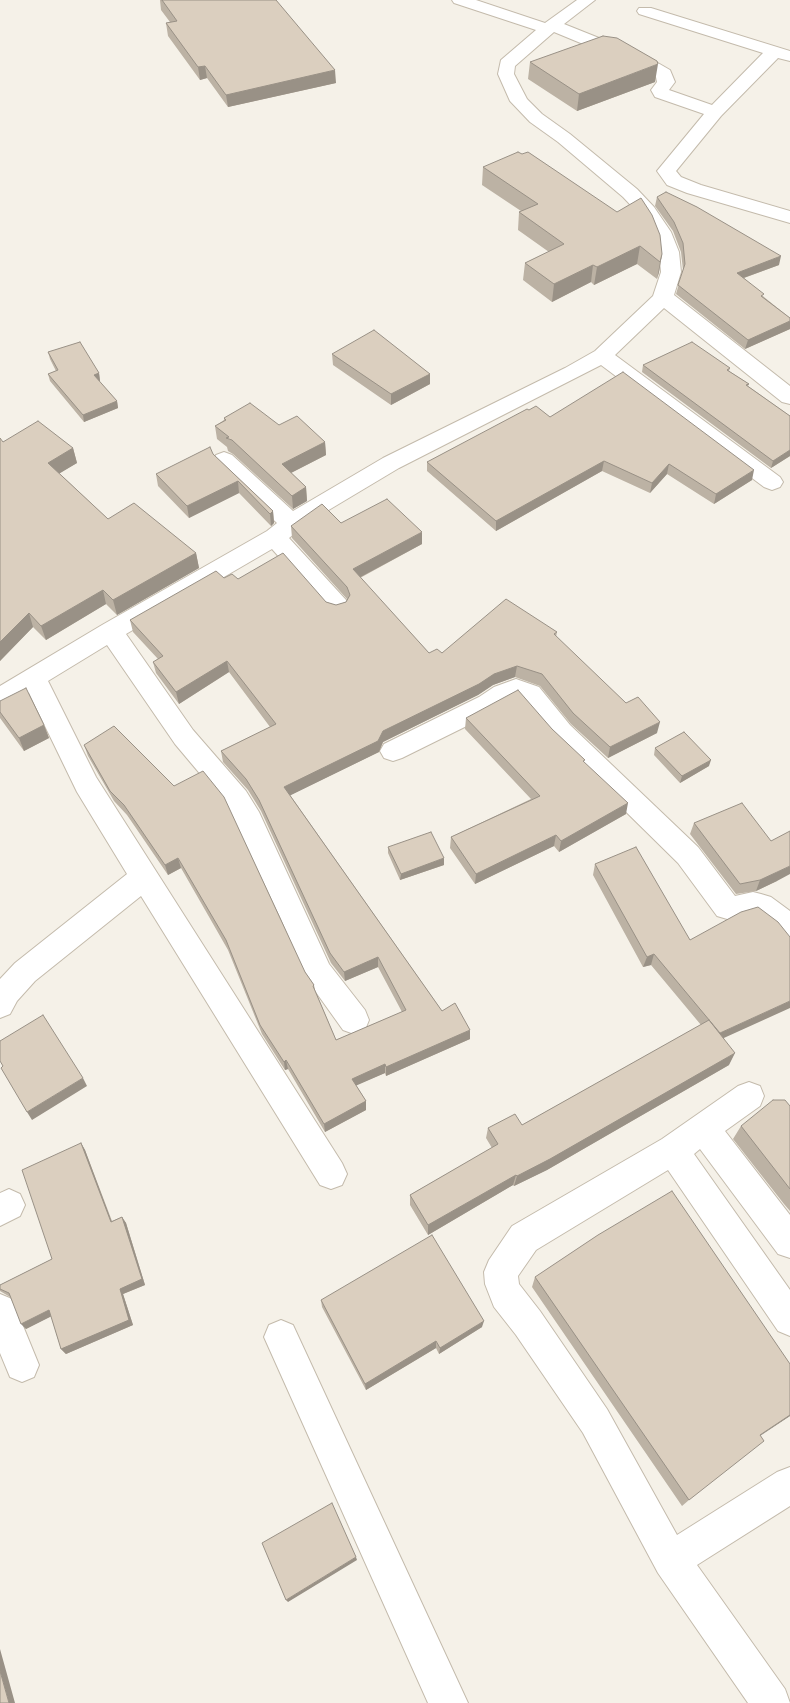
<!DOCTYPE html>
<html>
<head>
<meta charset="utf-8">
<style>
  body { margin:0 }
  canvas { display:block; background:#f5f1e8 }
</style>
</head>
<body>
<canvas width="790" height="1703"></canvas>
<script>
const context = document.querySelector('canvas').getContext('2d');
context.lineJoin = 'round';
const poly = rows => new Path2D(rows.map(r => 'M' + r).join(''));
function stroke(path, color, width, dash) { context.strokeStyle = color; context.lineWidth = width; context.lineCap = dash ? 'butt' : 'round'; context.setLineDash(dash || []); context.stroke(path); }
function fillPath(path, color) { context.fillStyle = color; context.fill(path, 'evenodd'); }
const street = poly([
  [452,0,476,0,545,23,577,0,595,0,564,24,609,42,625,44,670,70,675,82,669,90,712,105,763,53,639,14,637,11,639,8,651,8,790,51,790,61,778,58,721,116,676,171,681,177,701,185,790,211,790,223,687,193,667,185,657,171,704,114,655,97,651,90,657,82,656,77,615,53,600,51,554,32,515,66,514,74,527,99,542,114,570,134,637,189,654,207,671,232,679,252,681,272,674,295,790,386,790,404,782,402,664,308,615,355,780,477,783,482,780,487,772,490,764,487,601,365,399,468,312,520,289,538,346,600,349,606,346,612,337,615,328,612,272,549,126,634,193,730,246,791,259,812,329,964,365,1010,369,1020,365,1030,354,1034,343,1030,308,981,280,917,228,807,175,744,107,645,48,681,96,777,342,1163,347,1174,342,1185,331,1189,320,1185,141,896,35,981,17,1001,10,1014,0,1018,0,979,15,963,127,874,77,792,29,693,9,705,0,708,0,686,102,625,267,531,277,523,216,465,213,460,216,455,224,452,232,455,293,511,383,458,565,368,595,351,653,296,661,272,659,252,651,232,640,215,623,197,558,142,530,122,510,101,498,74,501,60,536,30,454,3,452,0],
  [516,679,539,687,570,725,698,847,735,896,753,892,761,894,771,897,790,911,790,939,780,936,753,916,734,921,717,916,678,863,552,739,521,701,517,699,512,701,497,711,402,758,393,761,384,758,380,751,384,744,479,697,494,687,516,679],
  [749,1082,760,1086,764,1096,760,1106,725,1131,790,1215,790,1258,778,1254,700,1149,694,1154,790,1290,790,1336,778,1331,668,1170,536,1250,518,1276,519,1284,540,1311,607,1409,677,1535,777,1472,790,1467,790,1506,697,1565,785,1689,790,1703,748,1703,658,1573,583,1433,516,1335,494,1307,485,1284,484,1272,489,1260,512,1226,662,1139,738,1086,749,1082],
  [9,1189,20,1194,25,1205,20,1216,0,1226,0,1193,9,1189],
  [0,1294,12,1299,39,1365,34,1377,22,1382,10,1377,0,1353,0,1294],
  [281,1320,293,1325,468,1703,428,1703,264,1337,269,1325,281,1320]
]);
const wall = poly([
  [160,0,276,0,336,83,228,107,207,78,200,80,168,36,166,23,170,22,161,10],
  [530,62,655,82,577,111,528,79],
  [483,167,662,254,659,272,657,279,637,264,594,285,591,282,552,302,523,280,525,263,549,252,518,230,519,212,521,211,482,185],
  [657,197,779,265,744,278,764,297,790,318,790,329,745,349,676,294,683,270,681,252,673,231,655,206],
  [48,352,99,373,100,381,99,381,117,401,118,408,84,422,50,381,48,374,56,371,50,359],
  [332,354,430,374,430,384,391,405,333,365],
  [643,365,730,368,729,371,749,384,748,386,790,416,790,456,771,468,642,372],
  [529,410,550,417,752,480,714,504,667,474,650,493,602,471,496,531,427,471,427,462],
  [224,418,279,425,325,442,326,455,291,473,306,487,307,501,293,509,233,454,228,451,227,447,217,439,215,426,224,420],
  [3,442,73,448,77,463,59,473,108,519,196,553,199,568,117,615,106,604,46,640,33,627,0,661],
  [213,454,273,511,274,523,271,526,239,493,189,518,158,486,156,474],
  [341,523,422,544,360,578,429,653,442,653,557,632,556,637,657,733,608,758,571,724,540,686,515,677,493,685,478,695,383,742,379,752,290,795,442,1011,470,1039,386,1076,385,1073,356,1085,366,1101,366,1110,325,1132,288,1069,285,1070,262,1034,228,950,181,868,168,875,127,815,114,801,88,756,84,745,305,972,314,985,315,990,336,1040,402,1012,378,967,345,981,331,963,261,811,248,790,223,762,221,751,270,727,229,672,179,704,156,673,153,662,158,659,133,632,130,620,224,578,238,579,326,602,336,605,346,602,347,599,292,538,291,526],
  [0,701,44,725,49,738,24,751,0,718],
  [466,718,552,729,584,763,626,814,559,852,554,846,475,884,450,848,451,837,531,799,465,729],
  [655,748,709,766,680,783,654,755],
  [694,823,771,841,777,881,756,891,736,894,690,834],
  [388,847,444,865,400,880,388,853],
  [595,864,724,1038,729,1065,547,1170,514,1186,513,1185,428,1235,410,1205,410,1195,492,1148,486,1138,488,1128,522,1125,701,1025,651,965,643,967,593,875],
  [790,1106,790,1211,784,1204,733,1139,741,1126],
  [81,1143,85,1150,112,1221,122,1217,126,1223,145,1285,123,1294,133,1325,66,1354,61,1349,51,1316,26,1329,10,1297,0,1291,0,1285,52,1259],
  [535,1277,790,1364,790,1416,760,1435,689,1500,682,1506,532,1287],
  [321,1300,482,1327,439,1354,436,1348,366,1390,322,1307]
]);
const shadedWall = poly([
  [658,64,655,82,577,111,579,94],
  [205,66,207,78,200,80,198,67],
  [335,70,336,83,228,107,226,95],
  [640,246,637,264,594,285,597,267],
  [662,254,659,272,657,279,660,262],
  [781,256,779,265,735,281,737,273],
  [593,265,591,282,552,302,554,284],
  [790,321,790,329,745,349,748,340],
  [99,373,100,381,96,382,94,375],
  [430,374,430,384,391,405,391,394],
  [117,401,118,408,84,422,83,415],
  [325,442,326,455,283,477,282,464],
  [73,448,77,463,52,478,48,463],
  [790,450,790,456,771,468,773,461],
  [604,461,602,471,496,531,496,521],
  [669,464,667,474,650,493,652,483],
  [754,470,752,480,714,504,716,494],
  [238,481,239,493,189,518,187,506],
  [306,487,307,501,293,509,292,496],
  [273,511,274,523,271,526,270,514],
  [422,532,422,544,353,581,353,569],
  [196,553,199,568,117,615,113,600],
  [103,590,106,604,46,640,41,626],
  [29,613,33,627,0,661,0,642],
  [227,661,229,672,179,704,176,692],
  [517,666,515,677,493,685,478,695,383,742,379,752,285,798,284,787,383,731,494,674],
  [660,722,657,733,608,758,610,747],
  [44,725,49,738,24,751,19,738],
  [711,760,709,766,680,783,682,776],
  [628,803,626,814,559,852,561,841],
  [556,835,554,846,475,884,476,874],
  [178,858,181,868,168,875,165,865],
  [444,858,444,865,400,880,401,874],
  [790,866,790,874,777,881,756,891,760,880],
  [654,954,651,965,643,967,647,957],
  [378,957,378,967,345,981,344,972],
  [790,1001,790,1008,715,1042,720,1033],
  [470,1030,470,1039,386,1076,386,1067],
  [735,1053,729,1065,547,1170,514,1186,517,1176],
  [286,1060,288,1069,285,1070,284,1062],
  [385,1064,385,1073,353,1087,352,1079],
  [83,1078,87,1086,32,1120,27,1112],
  [366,1101,366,1110,325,1132,324,1124],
  [81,1143,85,1150,114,1228,111,1222],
  [516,1175,513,1185,428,1235,428,1225],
  [122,1217,126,1223,145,1285,123,1294,133,1325,66,1354,61,1349,120,1289],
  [49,1310,54,1315,26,1329,21,1324],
  [484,1321,482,1327,439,1354,440,1348],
  [436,1341,436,1348,366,1390,365,1384],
  [790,1415,790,1416,751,1442,760,1435],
  [356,1557,357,1560,288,1602,286,1600],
  [0,1649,15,1703,9,1703,0,1671]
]);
const building = poly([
  [162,0,276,0,335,70,226,95,205,66,198,67,166,23,177,21,162,0],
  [603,36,617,38,657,61,658,64,579,94,530,62,603,36],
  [518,152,522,154,528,152,617,212,641,198,652,215,660,235,662,254,660,262,640,246,597,267,593,265,554,284,525,263,564,244,519,212,538,204,483,167,518,152],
  [666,192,697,207,781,256,737,273,764,294,761,296,790,318,790,321,748,340,678,285,685,264,683,243,674,222,657,197,666,192],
  [374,330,430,374,391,394,332,354,374,330],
  [80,342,99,373,94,375,117,401,83,415,48,374,58,370,48,352,80,342],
  [692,342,730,368,727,370,749,384,746,385,790,416,790,450,773,461,643,365,692,342],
  [623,372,754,470,716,494,669,464,652,483,604,461,496,521,427,462,527,409,529,410,536,406,550,417,623,372],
  [250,403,279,425,297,416,325,442,282,464,306,487,292,496,232,440,226,438,229,437,215,426,226,420,224,418,250,403],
  [38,421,73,448,48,463,108,519,134,503,196,553,113,600,103,590,41,626,29,613,0,642,0,438,3,442,38,421],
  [210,447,213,454,273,511,270,514,238,481,187,506,156,474,210,447],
  [387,499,422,532,353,569,429,653,437,649,442,653,506,599,557,632,554,634,626,703,638,697,660,722,610,747,573,713,542,674,517,666,494,674,479,684,383,731,378,741,284,787,442,1011,455,1003,470,1030,386,1067,385,1064,352,1079,366,1101,324,1124,286,1060,284,1062,260,1025,226,940,178,858,165,865,124,805,110,791,84,745,114,726,174,786,203,771,224,797,305,972,314,985,313,986,336,1040,406,1010,378,957,344,972,330,953,259,800,246,779,221,751,276,724,227,661,176,692,153,662,163,656,130,620,216,571,224,578,232,574,238,579,283,553,326,602,336,605,346,602,350,595,347,587,291,526,322,504,341,523,387,499],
  [26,688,44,725,19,738,0,712,0,701,26,688],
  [518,690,552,729,585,760,583,761,628,803,561,841,556,835,476,874,451,837,540,796,466,718,518,690],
  [684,732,711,760,682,776,655,748,684,732],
  [742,803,771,841,790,831,790,866,760,880,740,884,694,823,742,803],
  [431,832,444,858,401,874,388,847,431,832],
  [636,847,690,940,741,912,758,907,778,922,790,937,790,1001,720,1033,654,954,647,957,595,864,636,847],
  [43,1015,83,1078,27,1112,1,1068,3,1066,0,1061,0,1041,43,1015],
  [709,1020,735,1053,550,1159,517,1176,516,1175,428,1225,410,1195,498,1144,488,1128,515,1114,522,1125,709,1020],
  [773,1100,785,1100,790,1106,790,1189,741,1126,773,1100],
  [81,1143,111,1222,122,1217,142,1279,120,1289,129,1320,61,1349,49,1310,21,1324,9,1293,0,1289,0,1285,52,1259,22,1170,81,1143],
  [672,1191,790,1364,790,1415,760,1435,764,1441,689,1500,535,1277,598,1235,672,1191],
  [432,1235,484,1321,440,1348,436,1341,365,1384,321,1300,432,1235],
  [332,1503,356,1557,286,1600,262,1543,332,1503],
  [0,1671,9,1703,0,1703,0,1671]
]);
stroke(street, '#c4bbac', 2);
fillPath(street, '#fff');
fillPath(wall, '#bcb2a4');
fillPath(shadedWall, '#999186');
fillPath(building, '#dbcfbf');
stroke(building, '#999186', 1);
</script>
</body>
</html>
